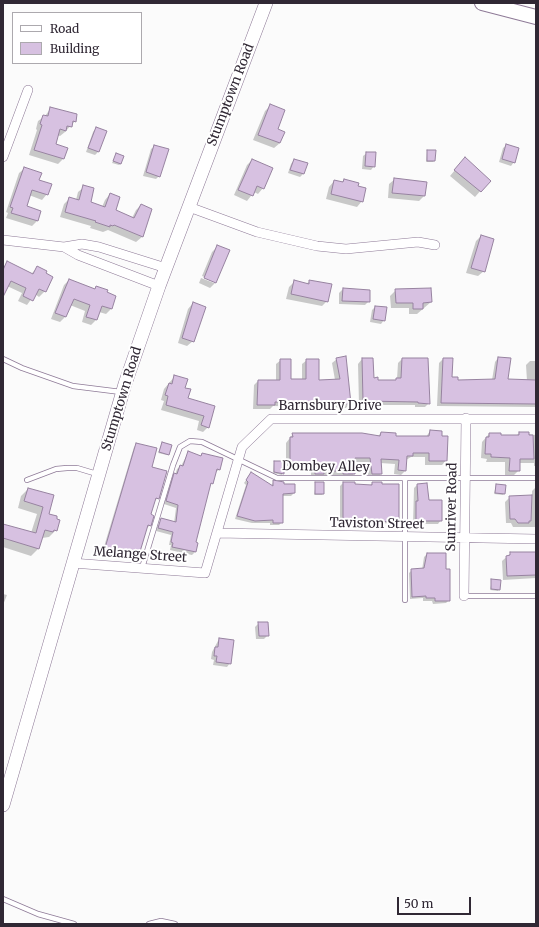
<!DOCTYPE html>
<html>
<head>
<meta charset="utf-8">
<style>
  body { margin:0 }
  #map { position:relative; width:539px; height:927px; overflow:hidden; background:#fbfbfb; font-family:Merriweather,serif }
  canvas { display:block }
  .frame { position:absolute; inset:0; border:4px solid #302834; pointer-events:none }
  .legend { position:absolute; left:12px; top:12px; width:130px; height:52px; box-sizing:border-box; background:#fff; border:1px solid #aca9ae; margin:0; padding:5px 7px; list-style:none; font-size:12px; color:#302834 }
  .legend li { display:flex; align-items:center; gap:8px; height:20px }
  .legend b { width:20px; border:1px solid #aca9ae }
  .scale { position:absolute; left:397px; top:897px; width:74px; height:18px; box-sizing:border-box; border:2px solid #302834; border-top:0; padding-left:5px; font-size:12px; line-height:14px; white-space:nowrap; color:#302834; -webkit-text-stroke:3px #fff; paint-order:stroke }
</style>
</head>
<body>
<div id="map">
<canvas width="539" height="927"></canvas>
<div class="frame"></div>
<ul class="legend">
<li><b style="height:5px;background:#fff"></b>Road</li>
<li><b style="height:11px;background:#d7c1e1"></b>Building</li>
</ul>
<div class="scale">50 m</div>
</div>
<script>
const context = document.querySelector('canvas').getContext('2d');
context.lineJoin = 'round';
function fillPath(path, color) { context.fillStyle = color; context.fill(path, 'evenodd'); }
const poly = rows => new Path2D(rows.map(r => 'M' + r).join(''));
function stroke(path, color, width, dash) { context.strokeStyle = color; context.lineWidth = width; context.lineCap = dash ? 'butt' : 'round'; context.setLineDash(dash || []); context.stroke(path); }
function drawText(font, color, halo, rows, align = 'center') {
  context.font = font + ' Merriweather,serif'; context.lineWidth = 4; context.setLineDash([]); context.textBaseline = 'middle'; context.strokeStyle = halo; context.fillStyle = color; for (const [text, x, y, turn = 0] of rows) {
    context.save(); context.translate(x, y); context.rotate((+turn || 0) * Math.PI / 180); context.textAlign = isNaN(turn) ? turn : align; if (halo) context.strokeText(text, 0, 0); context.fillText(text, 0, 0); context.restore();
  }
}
const shadow = poly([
  [270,106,280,143,274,148,253,140,265,111],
  [51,108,75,121,65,132,60,136,57,135,54,145,66,149,63,159,58,164,29,155,37,130,36,129,38,121,45,116],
  [96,128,98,152,95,155,86,152,93,132],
  [507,145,514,162,511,166,499,162,503,148],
  [155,146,159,176,156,179,143,176,151,149],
  [427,151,434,161,433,162,426,162],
  [367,153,374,166,371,170,362,169,363,156],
  [116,154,121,164,119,165,112,163],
  [252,160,263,188,258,194,254,192,247,201,234,195,247,165],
  [294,160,303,174,300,177,288,173,291,164],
  [460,164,489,181,475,197,450,176],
  [25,168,38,181,47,194,42,200,29,195,26,207,40,211,37,221,32,226,6,218,8,213,6,212,19,173],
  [395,179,424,196,419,201,388,198,389,184],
  [344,180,362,201,357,207,326,199,329,187,334,181,341,183],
  [84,187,89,203,102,207,105,200,110,194,115,211,132,218,136,210,141,205,151,209,142,237,136,242,108,230,103,232,90,228,91,226,60,217,64,204,70,198,76,200,78,192],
  [481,236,484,271,478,276,466,273,476,241],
  [218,246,215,283,210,288,199,283,201,278,214,283,214,281,202,276,212,252],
  [8,263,31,274,37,268,45,291,39,297,35,294,27,305,18,301,22,293,7,286,3,294,3,267],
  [69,280,94,290,106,292,111,309,106,314,99,312,96,320,91,325,82,322,85,311,70,305,65,317,60,322,51,319,64,285],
  [310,281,327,301,322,306,286,299,289,287,294,282,306,284],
  [343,289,369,301,365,305,339,304,339,293],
  [396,290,431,302,417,314,409,314,409,308,391,308,390,296],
  [193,303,193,341,187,346,178,343,188,309],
  [375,307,384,320,381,324,370,322,372,310],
  [498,358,507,380,527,381,526,365,530,361,536,361,536,407,437,406,439,363,443,359,451,378,457,381,492,380,495,362],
  [337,359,350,403,346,408,273,406,270,409,253,409,254,385,258,381,276,381,276,364,281,360,290,380,302,380,302,364,307,360,318,381,335,380,332,363],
  [362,359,373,379,377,381,395,381,397,379,398,363,402,359,429,403,425,407,415,407,415,405,359,405,358,364],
  [175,376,187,398,213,407,208,427,203,432,197,430,199,421,161,410,164,401,161,400,164,389],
  [430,431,446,461,442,465,425,465,425,457,411,457,406,460,406,470,401,475,394,474,395,464,380,463,381,474,377,478,368,478,366,462,354,462,354,474,350,478,339,478,339,475,322,475,319,478,311,478,311,467,286,466,286,443,293,434,378,436,381,433,395,437,426,437],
  [519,433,536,435,536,466,534,466,534,463,519,463,519,470,514,475,505,475,505,462,486,462,487,459,481,458,482,442,489,434,500,436,516,436],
  [162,443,168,454,167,455,158,453],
  [137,444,158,498,154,501,150,515,150,525,147,528,138,555,135,558,103,550,134,447],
  [188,453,200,457,202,454,219,470,215,472,212,483,209,487,195,543,197,544,195,552,192,555,170,550,171,545,169,545,171,535,156,531,161,519,174,523,176,508,164,504,172,477,175,475,177,469,181,466],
  [274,462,283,462,282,475,273,473],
  [251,473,271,486,274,481,294,493,291,496,282,496,282,522,279,525,270,525,270,523,252,523,235,519,246,485,244,483],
  [316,483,323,494,322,495,314,495],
  [343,483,354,485,370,485,373,483,398,520,395,523,340,525,340,486],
  [417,485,441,520,438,524,413,524,414,488],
  [496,485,505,493,503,495,494,494],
  [536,487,536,527,513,527,511,523,506,523,505,502,510,497,532,496,532,491],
  [28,489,53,496,48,515,56,530,49,537,42,538,39,548,31,556,3,547,3,525,31,533,37,514,18,508,21,496],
  [511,553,536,554,536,578,503,580,502,561],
  [427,554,445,570,449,600,446,603,433,604,432,601,423,601,423,598,410,599,409,573,412,570,422,570,424,557],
  [492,580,499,589,498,591,490,590],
  [3,594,7,595,3,605],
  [259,623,268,635,264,639,256,639,255,627],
  [219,639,230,663,227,667,213,665,214,660,211,659,212,652]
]);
const building = poly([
  [270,104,285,110,278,129,285,132,280,143,258,135,270,104],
  [50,107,77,114,76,122,73,121,72,127,67,126,66,131,60,129,56,144,68,148,64,159,34,150,42,125,40,124,43,115,48,116,50,107],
  [96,127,107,131,99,152,88,148,96,127],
  [506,144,519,148,515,163,502,159,506,144],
  [154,145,169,149,160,177,146,172,154,145],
  [427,150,436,150,435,161,427,161,427,150],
  [366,152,376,152,375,167,365,166,366,152],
  [116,153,124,156,121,164,113,161,116,153],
  [465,157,491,181,481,192,454,170,465,157],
  [252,159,273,168,264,189,257,186,253,196,238,190,252,159],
  [294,159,308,163,304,174,290,170,294,159],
  [24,167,42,173,39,180,52,184,48,195,32,190,27,206,41,211,38,221,11,213,13,208,10,207,24,167],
  [394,178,427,182,425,196,392,193,394,178],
  [344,179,359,183,358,186,366,188,363,202,331,194,334,180,343,182,344,179],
  [83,185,94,188,91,202,105,207,110,193,120,197,116,210,134,218,141,204,152,209,143,237,114,225,113,226,110,225,110,227,95,222,96,221,65,212,69,197,79,200,83,185],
  [481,235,494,239,485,272,471,268,481,235],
  [217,245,230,250,216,283,204,278,217,245],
  [7,261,33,274,37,266,47,271,46,273,53,277,46,292,39,289,33,301,23,296,26,288,11,281,3,297,3,270,7,261],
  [69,279,95,289,96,286,108,290,107,292,116,296,112,309,102,306,97,320,86,317,90,305,74,299,66,317,55,313,69,279],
  [294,280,309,284,309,280,332,284,328,302,291,294,294,280],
  [343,288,370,290,370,302,342,301,343,288],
  [431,288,432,302,423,303,423,309,413,309,413,303,396,303,395,289,431,288],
  [193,302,206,307,194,342,182,338,193,302],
  [375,306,387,307,385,321,373,319,375,306],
  [346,356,351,404,275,402,275,405,257,405,258,380,280,380,280,359,291,359,291,379,306,379,306,359,319,359,319,380,340,379,336,358,346,356],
  [498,357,511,358,508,379,536,380,536,404,441,403,443,358,453,358,452,377,458,377,458,380,495,379,498,357],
  [362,358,373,358,374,378,378,377,378,380,396,380,396,378,401,378,402,358,428,358,430,404,418,403,418,402,363,401,362,358],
  [174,375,188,379,185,388,191,389,188,398,215,406,209,428,201,425,204,416,166,405,168,396,165,395,169,383,172,384,174,375],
  [430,430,442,431,442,436,448,436,447,461,429,461,429,453,413,453,413,456,407,456,406,471,398,470,399,460,381,459,382,474,372,474,370,458,355,458,355,474,343,474,343,471,324,471,324,474,315,474,315,463,290,463,290,437,293,437,292,433,362,433,380,436,381,432,396,433,396,436,429,436,430,430],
  [519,432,529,432,529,435,533,435,534,459,520,459,520,471,509,471,510,458,491,457,491,454,485,454,486,437,489,437,489,433,501,433,501,435,519,435,519,432],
  [162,442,172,445,169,455,159,452,162,442],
  [136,443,157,448,152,467,167,471,159,499,156,498,151,514,154,516,151,526,148,525,139,555,105,548,136,443],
  [188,451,201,456,202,453,223,458,220,470,217,469,213,484,211,483,196,542,198,543,196,552,172,547,173,543,171,542,173,532,158,528,161,518,176,522,178,505,166,501,174,473,177,474,180,465,183,466,188,451],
  [274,461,284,461,284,474,274,472,274,461],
  [251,472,273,486,273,480,284,482,284,484,295,484,295,493,283,494,283,523,273,523,273,520,255,521,237,516,248,482,246,480,251,472],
  [315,482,324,482,324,494,315,494,315,482],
  [343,482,355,482,355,484,372,485,372,482,382,482,382,484,399,484,399,521,343,523,343,482],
  [427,483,429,500,442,500,442,521,416,521,416,501,418,501,417,484,427,483],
  [496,484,506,485,505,494,495,493,496,484],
  [28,488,54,495,49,514,57,516,57,519,60,520,57,531,54,530,53,532,45,530,39,549,3,538,3,524,36,533,43,507,24,501,28,488],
  [532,495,531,521,529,521,529,523,518,523,515,519,510,519,509,496,532,495],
  [510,552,536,552,536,575,507,576,506,556,510,555,510,552],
  [427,553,446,553,446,569,450,569,450,601,435,601,435,598,426,598,426,596,412,597,411,569,424,568,427,553],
  [491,579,501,580,500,590,491,589,491,579],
  [258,622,268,622,269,636,259,636,258,622],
  [219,638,234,640,231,664,216,662,217,656,214,656,215,647,218,647,219,638]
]);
const lane = poly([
  [3,359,22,368,73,386,121,392],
  [27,480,56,469,67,468,77,468,97,474],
  [142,568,173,465,180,447,190,441,202,442,277,478,536,478],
  [464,596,536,596],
  [405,600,405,478],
  [3,899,38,914,74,924],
  [149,924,161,921,175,924]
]);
const street = poly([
  [3,157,28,90],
  [189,207,257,232,317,246,346,249,418,242,435,245],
  [3,240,64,247,82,244,99,247,166,268],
  [64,247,78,255,159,286],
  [217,533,536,539],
  [72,563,205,573,242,447,271,419,536,419],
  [464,596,466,418]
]);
const secondary = poly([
  [3,805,125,384,159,286,266,3]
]);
const primary = poly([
  [482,3,536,17]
]);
const streetNames = [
  ["Stumptown Road",231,95,-69],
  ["Stumptown Road",122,399,-73],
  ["Barnsbury Drive",330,406],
  ["Dombey Alley",326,467,1],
  ["Sunriver Road",452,507,-89],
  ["Taviston Street",377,524,1],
  ["Melange Street",140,555,4]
];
fillPath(shadow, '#0003');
fillPath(building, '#d7c1e1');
stroke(building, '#9783a0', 1);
stroke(lane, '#8e7a97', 6);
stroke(street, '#8e7a97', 10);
stroke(secondary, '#8e7a97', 14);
stroke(primary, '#8e7a97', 16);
stroke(lane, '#fff', 4.5);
stroke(street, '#fff', 9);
stroke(secondary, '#fff', 13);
stroke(primary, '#fff', 14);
drawText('13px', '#302834', '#fff', streetNames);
</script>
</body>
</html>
